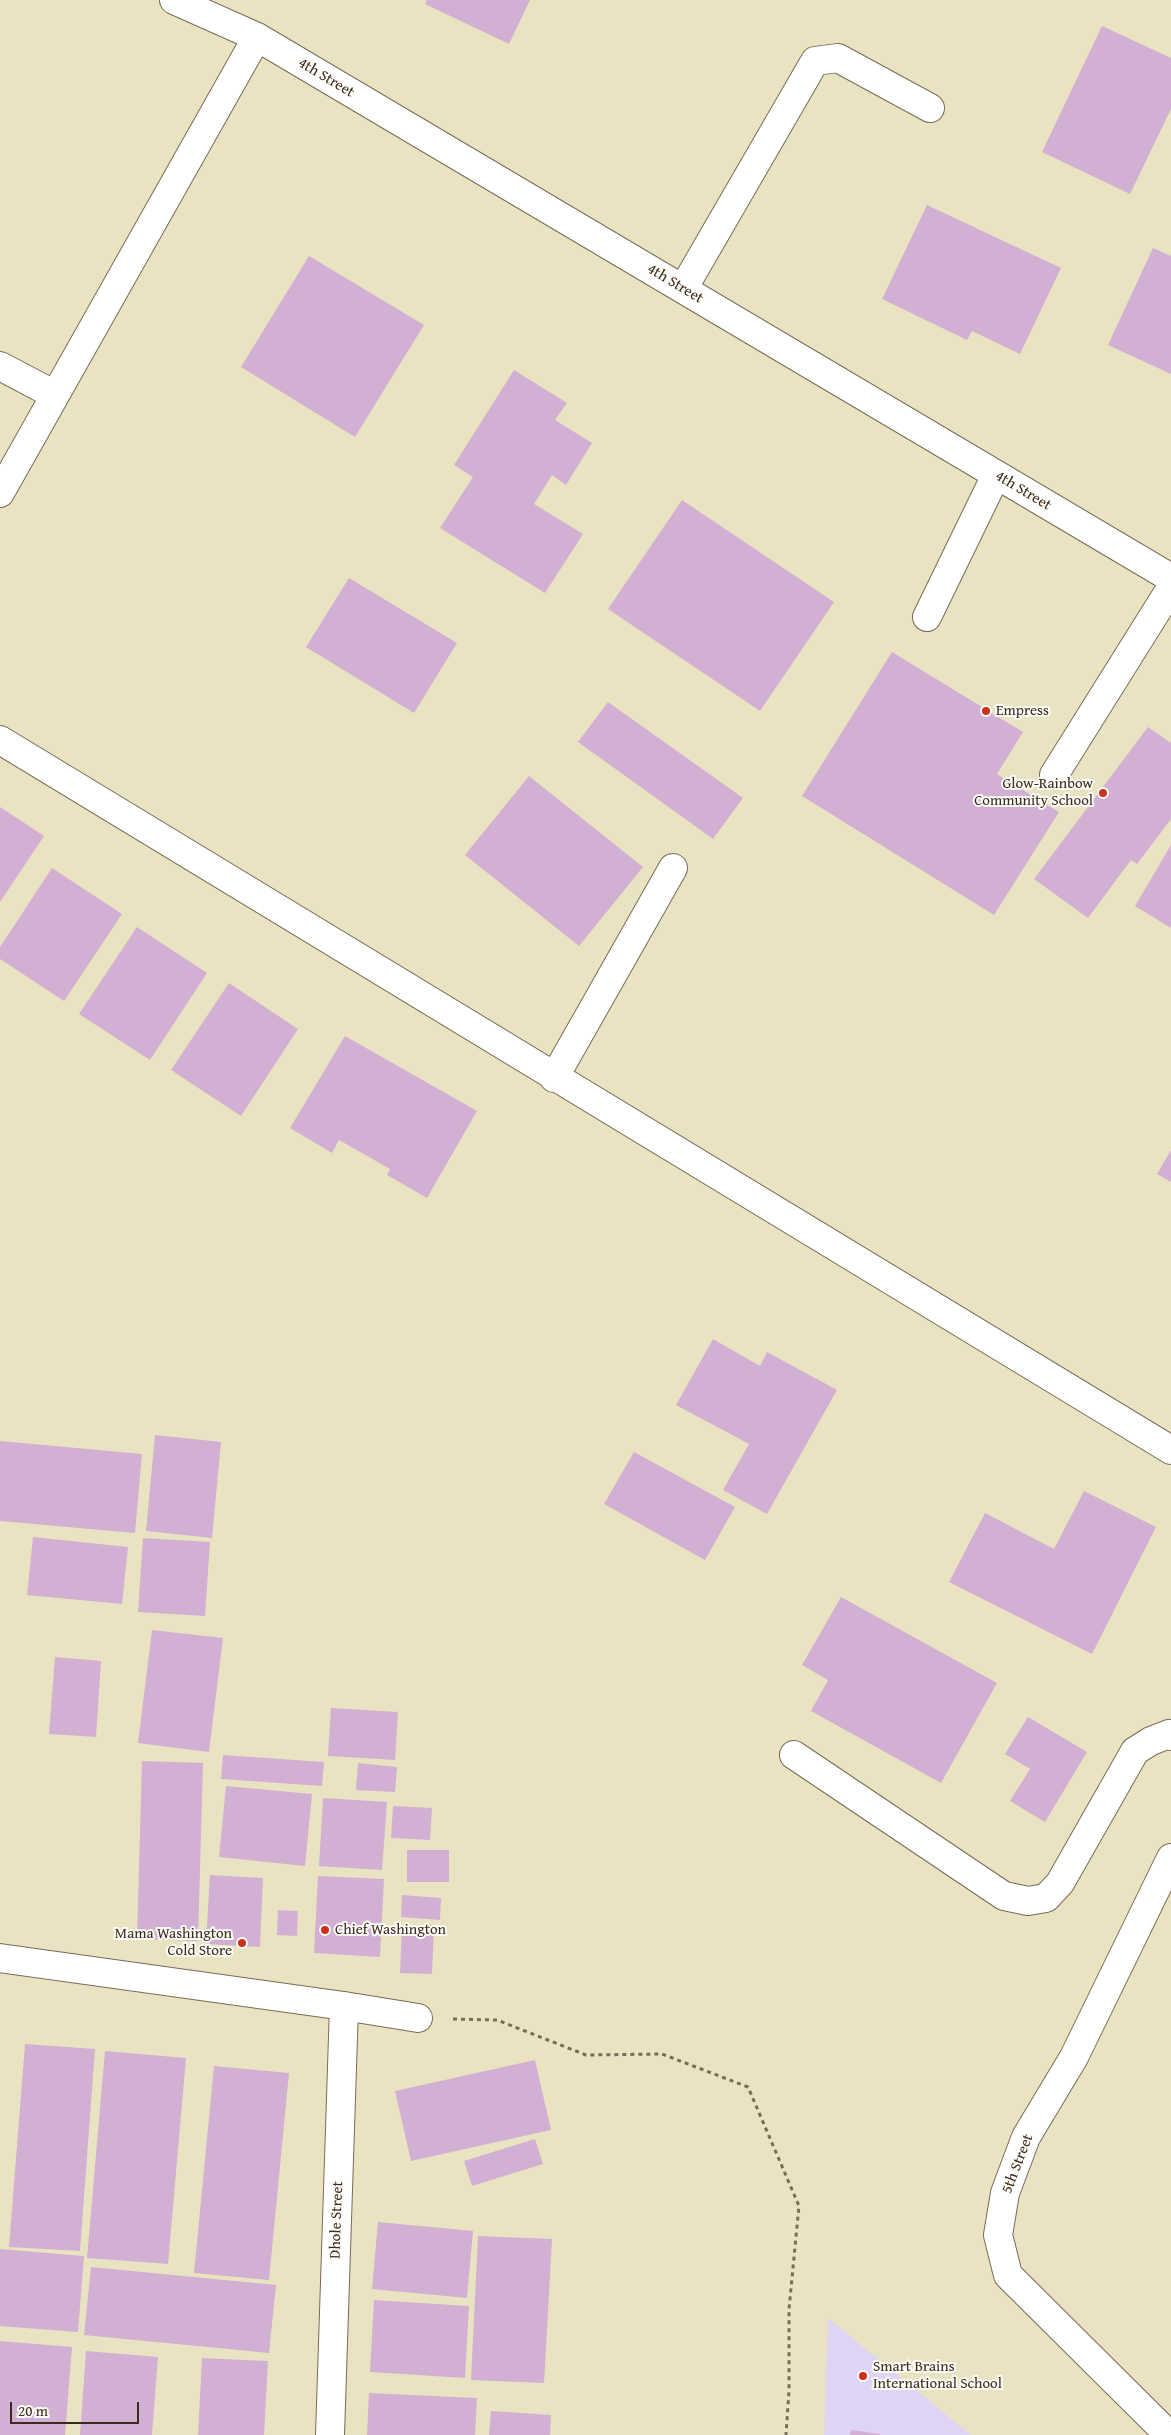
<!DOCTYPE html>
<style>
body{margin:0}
#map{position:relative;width:1171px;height:2435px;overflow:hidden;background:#eae3c1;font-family:"Gentium Book Plus",serif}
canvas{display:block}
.scale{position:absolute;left:10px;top:2402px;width:129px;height:22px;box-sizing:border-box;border:2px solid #3b2a1e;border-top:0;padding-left:6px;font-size:15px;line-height:18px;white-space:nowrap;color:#3b2a1e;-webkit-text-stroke:4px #fdfcf7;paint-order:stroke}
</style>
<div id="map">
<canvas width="1171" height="2435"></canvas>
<div class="scale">20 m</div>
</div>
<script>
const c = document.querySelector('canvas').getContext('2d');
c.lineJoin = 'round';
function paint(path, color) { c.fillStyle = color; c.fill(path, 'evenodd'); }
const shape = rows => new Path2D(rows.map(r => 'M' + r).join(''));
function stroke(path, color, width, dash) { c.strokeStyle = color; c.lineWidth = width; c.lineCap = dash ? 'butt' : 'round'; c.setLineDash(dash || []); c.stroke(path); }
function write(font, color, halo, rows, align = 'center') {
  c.font = font + ' "Gentium Book Plus",serif'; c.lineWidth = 4; c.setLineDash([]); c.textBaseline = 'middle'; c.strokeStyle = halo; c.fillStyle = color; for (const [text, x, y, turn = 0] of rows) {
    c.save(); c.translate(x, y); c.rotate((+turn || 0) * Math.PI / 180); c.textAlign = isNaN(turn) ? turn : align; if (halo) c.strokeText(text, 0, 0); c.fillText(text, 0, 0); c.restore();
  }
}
paint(shape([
 [828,2318,971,2435,824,2435]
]), '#e0d4f4');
paint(shape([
 [427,0,530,0,509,44,425,4],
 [1102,26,1171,58,1171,109,1130,194,1042,152],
 [927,205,1061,268,1020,354,972,331,967,340,882,299],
 [1153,248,1171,256,1171,374,1108,345],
 [309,256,424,325,355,437,241,367],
 [514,370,567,403,555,420,592,443,566,485,552,475,534,504,583,534,545,593,440,528,473,477,454,465],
 [682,500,834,602,760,711,608,609],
 [349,578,457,643,414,713,306,647],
 [892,652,1023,732,997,774,1059,812,994,915,802,796],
 [608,702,743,798,713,839,578,742],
 [1148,727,1171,743,1171,819,1137,864,1131,860,1088,918,1034,879],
 [529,776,643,867,579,946,465,855],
 [0,807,44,836,0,902],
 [1171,845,1171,928,1135,906],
 [52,868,122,914,64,1001,0,959,0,947],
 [137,927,207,973,150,1060,79,1014],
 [229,983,298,1029,241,1116,171,1070],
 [345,1036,477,1111,427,1198,387,1175,390,1169,339,1140,332,1153,290,1128],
 [1171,1150,1171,1182,1157,1174],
 [713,1339,760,1366,767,1352,837,1390,767,1514,723,1490,749,1444,676,1405],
 [155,1435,221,1442,212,1538,146,1531],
 [0,1441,142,1454,135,1533,0,1521],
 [634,1452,735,1507,705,1560,604,1504],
 [1084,1491,1156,1527,1092,1654,949,1582,985,1513,1054,1549],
 [33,1537,128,1547,122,1604,27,1595],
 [143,1538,210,1542,205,1616,138,1612],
 [841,1597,997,1683,941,1783,811,1711,828,1680,802,1665],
 [152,1630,223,1638,209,1752,138,1743],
 [55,1657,101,1661,96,1737,49,1734],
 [331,1708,398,1712,395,1760,328,1756],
 [1028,1717,1087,1752,1045,1822,1010,1801,1030,1769,1005,1754],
 [223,1755,324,1762,322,1786,221,1779],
 [142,1761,203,1763,198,1941,137,1939],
 [358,1763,397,1767,395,1792,356,1790],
 [226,1786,312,1794,305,1866,219,1857],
 [323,1798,387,1802,382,1870,319,1866],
 [393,1806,432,1808,430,1840,391,1838],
 [407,1850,449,1850,449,1882,407,1882],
 [210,1875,263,1878,260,1947,206,1944],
 [318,1876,384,1879,380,1957,314,1953],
 [402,1895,441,1898,440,1920,401,1917],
 [278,1910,298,1911,297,1936,277,1935],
 [402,1926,434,1927,432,1974,400,1973],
 [25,2044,95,2049,80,2251,9,2247],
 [105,2051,186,2058,168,2264,87,2258],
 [535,2060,551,2130,411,2161,395,2091],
 [214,2066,289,2073,269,2280,194,2273],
 [535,2139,543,2164,472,2186,464,2161],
 [378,2222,473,2231,467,2298,372,2289],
 [478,2236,552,2239,544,2383,471,2380],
 [0,2249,84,2256,78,2332,0,2326],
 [91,2267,276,2285,269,2353,84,2335],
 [374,2300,469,2306,465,2378,370,2372],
 [0,2341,72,2347,65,2435,0,2435],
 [86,2351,158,2357,152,2435,80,2435],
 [202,2358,268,2361,264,2435,198,2435],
 [369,2393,477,2398,475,2435,367,2435],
 [491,2411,551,2415,550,2435,489,2435],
 [851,2430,880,2434,880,2435,850,2435]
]), '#d1b0d4');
const minor = shape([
 [174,0,257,37,1171,578],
 [683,289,815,61,838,58,930,108],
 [0,366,55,395],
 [0,493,257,37],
 [927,617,996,475],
 [0,740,1171,1450],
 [1054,775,1171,588],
 [554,1078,673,868],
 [794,1755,1004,1896,1028,1901,1046,1898,1060,1883,1135,1751,1151,1741,1169,1734,1171,1736],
 [0,1958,344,2006,418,2018],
 [330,2435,344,2006],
 [1169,2435,1008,2275,998,2235,1005,2193,1026,2137,1074,2057,1171,1858]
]);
stroke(minor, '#786b57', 30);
stroke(shape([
 [453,2019,497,2020,586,2055,662,2054,748,2087,799,2206,789,2309,789,2391,786,2435]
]), '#786b57', 3, [4, 4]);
stroke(minor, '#fff', 28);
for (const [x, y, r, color] of [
 [986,711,5,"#c8321e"],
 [1103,793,5,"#c8321e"],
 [325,1930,5,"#c8321e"],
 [242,1943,5,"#c8321e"],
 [863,2376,5,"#c8321e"]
]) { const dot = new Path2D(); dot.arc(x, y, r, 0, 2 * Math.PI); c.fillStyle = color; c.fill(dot); stroke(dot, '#fdfcf7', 2); }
write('15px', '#3b2a1e', '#fdfcf7', [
 ["4th Street",326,78,31],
 ["4th Street",675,284,31],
 ["4th Street",1023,491,31],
 ["5th Street",1018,2164,-69],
 ["Dhole Street",337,2220,-88]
]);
write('15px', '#3b2a1e', '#fdfcf7', [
 ["Empress",996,711],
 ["Glow-Rainbow",1093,784,"right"],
 ["Community School",1093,801,"right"],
 ["Chief Washington",335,1930],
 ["Mama Washington",232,1934,"right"],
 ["Cold Store",232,1951,"right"],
 ["Smart Brains",873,2367],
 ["International School",873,2384]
], 'left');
</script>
